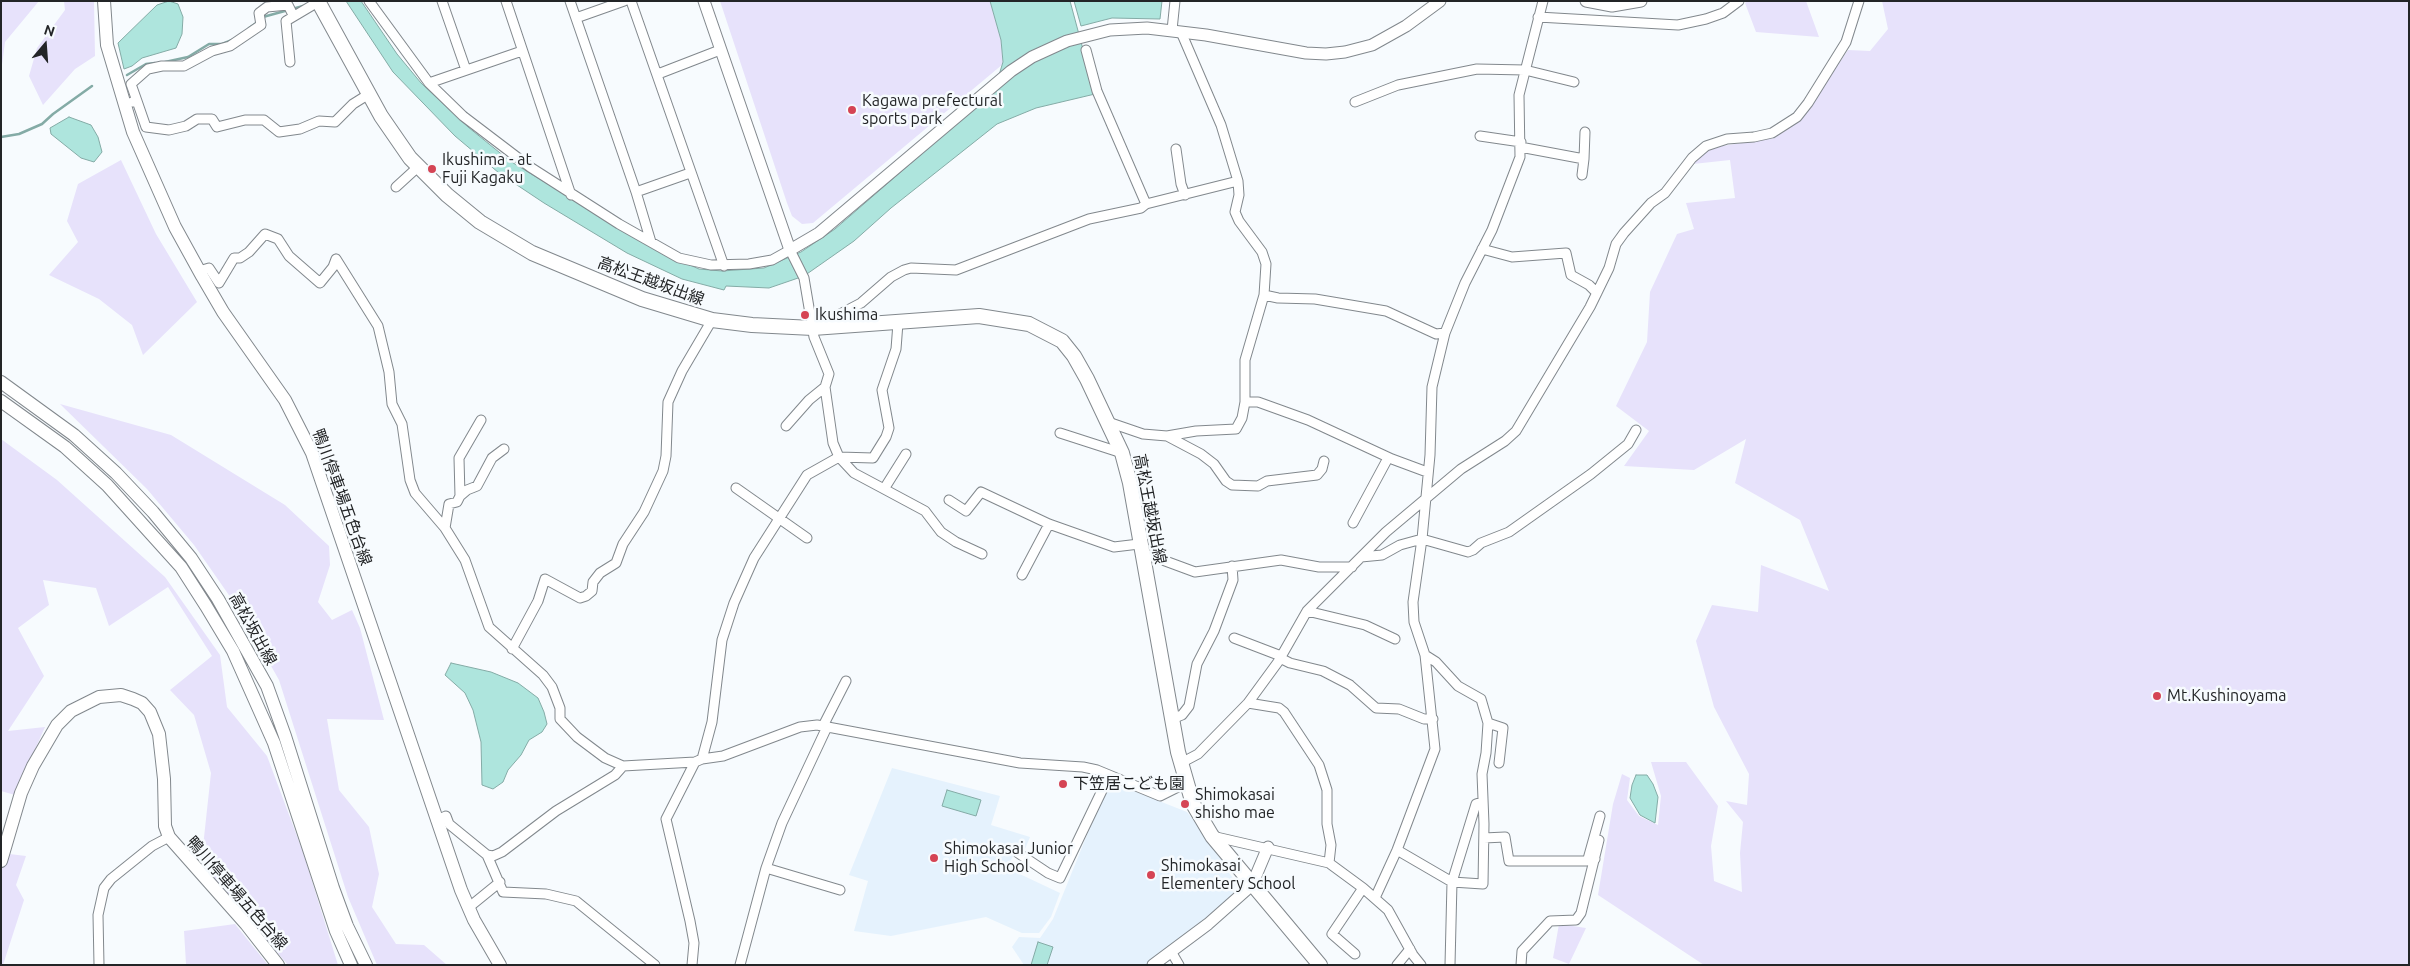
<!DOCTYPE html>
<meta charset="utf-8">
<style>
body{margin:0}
#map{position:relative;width:2410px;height:966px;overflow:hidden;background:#f7fbfe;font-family:Ubuntu,sans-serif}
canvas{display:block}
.frame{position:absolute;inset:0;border:2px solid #232527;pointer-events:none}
.north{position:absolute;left:20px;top:20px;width:50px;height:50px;-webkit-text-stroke:4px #f7fbfe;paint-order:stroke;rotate:18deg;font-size:14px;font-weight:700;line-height:20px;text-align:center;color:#232527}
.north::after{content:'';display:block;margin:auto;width:18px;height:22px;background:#232527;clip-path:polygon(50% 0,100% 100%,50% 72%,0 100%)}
</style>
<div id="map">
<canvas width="2410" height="966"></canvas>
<div class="frame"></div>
<div class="north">N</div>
</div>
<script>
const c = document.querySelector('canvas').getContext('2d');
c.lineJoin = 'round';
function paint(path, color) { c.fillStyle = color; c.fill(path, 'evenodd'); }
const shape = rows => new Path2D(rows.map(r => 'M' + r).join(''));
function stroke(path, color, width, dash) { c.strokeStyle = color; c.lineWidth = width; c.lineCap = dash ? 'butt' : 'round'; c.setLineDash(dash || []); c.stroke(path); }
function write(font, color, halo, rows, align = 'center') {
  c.font = font + ' Ubuntu,"Noto Sans JP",sans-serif'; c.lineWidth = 5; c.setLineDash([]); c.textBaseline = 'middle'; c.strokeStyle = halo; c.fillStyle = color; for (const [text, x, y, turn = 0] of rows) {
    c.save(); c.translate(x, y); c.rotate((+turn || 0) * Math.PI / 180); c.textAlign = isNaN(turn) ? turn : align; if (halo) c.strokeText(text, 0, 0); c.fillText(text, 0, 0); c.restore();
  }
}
paint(shape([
 [892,768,1000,796,991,825,1030,837,1025,849,1018,846,1007,868,1060,893,1051,917,1039,933,1022,933,986,917,891,936,854,931,868,881,849,875],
 [1116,784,1187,812,1229,865,1226,869,1236,882,1231,900,1171,951,1147,965,1024,965,1012,947,1019,937,1040,938,1053,919,1106,788]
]), '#e5f2fd');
paint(shape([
 [1,1,39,1,5,42,1,72],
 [64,1,94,1,95,56,75,69,43,105,29,76,37,48,65,10],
 [720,1,990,1,1001,40,1003,64,813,223,802,224,792,216,787,203],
 [1747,1,1806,1,1819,37,1756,32,1745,3],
 [1882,1,2409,1,2409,965,1704,965,1598,895,1613,804,1622,774,1630,778,1627,800,1639,816,1658,825,1661,796,1651,762,1686,762,1718,806,1711,846,1714,881,1742,892,1740,853,1743,822,1726,801,1747,805,1749,774,1714,707,1696,641,1712,605,1758,612,1761,565,1829,591,1800,520,1735,483,1746,439,1694,470,1624,466,1649,431,1616,406,1647,342,1650,292,1677,234,1694,229,1686,203,1735,198,1730,160,1693,164,1709,148,1774,138,1801,120,1848,50,1870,51,1888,29],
 [121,160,156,234,197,302,143,355,132,325,99,299,49,275,78,242,67,221,78,184],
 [60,404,171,435,285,505,329,546,330,565,318,602,332,620,352,610,360,628,384,720,327,719,339,790,369,827,379,874,372,907,396,944,424,945,447,965,377,965,348,897,279,680,240,611,194,545,147,489],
 [1,439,57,480,165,577,220,655,227,707,267,756,303,852,338,965,288,965,201,865,211,773,194,715,170,690,212,656,168,587,109,626,96,588,43,580,49,605,18,628,44,676,8,731,45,727,15,795,1,791],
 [1,853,26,856,16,885,24,900,3,965,1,965],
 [235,924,268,965,186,964,184,931],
 [1559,924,1586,928,1569,964,1553,958]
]), '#e7e2fb');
const water = shape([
 [169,1,178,4,183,17,182,34,176,48,142,58,132,66,124,69,118,43,157,5,169,1],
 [346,1,361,1,397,54,421,83,468,127,510,161,658,251,699,269,722,271,764,268,801,252,835,229,986,98,999,75,1003,62,1001,40,990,1,1070,1,1095,94,1036,108,997,124,891,208,854,241,804,276,769,288,726,286,724,290,682,279,627,253,544,203,499,173,455,136,393,72,346,1],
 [1074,1,1162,1,1160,19,1112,18,1081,26,1074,1],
 [69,117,91,125,98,137,102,152,94,162,81,158,51,134,50,128,69,117],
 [451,663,491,672,518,683,538,698,544,712,547,724,542,732,529,740,521,755,508,770,503,782,493,789,482,785,481,742,473,710,465,693,445,675,451,663],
 [1636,775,1647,775,1653,784,1658,797,1655,823,1640,815,1630,798,1632,785,1636,775],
 [947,790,981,800,976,816,942,806,947,790],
 [1038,942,1053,947,1047,965,1031,965,1038,942]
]);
paint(water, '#aee5dd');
stroke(water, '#84aba6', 1);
stroke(shape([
 [263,17,303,6],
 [249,28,259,21],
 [165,62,188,57,209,44,222,44,232,40],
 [127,75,146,64,155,63],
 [1,137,19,134,42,124,53,114,92,86]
]), '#84aba6', 2.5);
const minor = shape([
 [369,1,429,83,463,116,530,167,619,224,679,258,711,265,749,264,772,260,790,250,804,278,814,337,829,374,825,387,809,400,786,426],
 [442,1,466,70],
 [506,1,571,195],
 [570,1,636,192,651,242],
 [631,1,724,266],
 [1538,17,1678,25,1706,19,1723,13,1739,1],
 [576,18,624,1],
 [1172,30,1175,1],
 [1181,32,1221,125,1238,181,1239,195,1235,212,1239,221,1262,252,1266,264,1264,295,1245,360,1245,402,1258,402,1308,420,1392,459,1427,472],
 [1086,50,1097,91,1146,204],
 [290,62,286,21,318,2],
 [658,74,720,50],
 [429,83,522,51],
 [137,101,146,127,169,130,186,126,197,119,212,119,217,127,245,120,264,120,279,132,300,129,319,121,335,122,353,104,369,94],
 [132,102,137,101,131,84,148,69,162,66,184,66,212,51,230,46,261,25,259,13,267,7,288,5,293,15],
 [1355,102,1398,85,1477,69,1525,70,1574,82],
 [1480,136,1521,142],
 [1520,147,1584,159,1582,175],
 [1176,149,1181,184,1185,195],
 [1584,159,1585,132],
 [396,187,419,166],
 [636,192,690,173],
 [1482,249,1512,257,1566,253,1571,275,1589,285,1597,293],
 [336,259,378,326,389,372,392,404,402,424,410,480,415,493,445,528,465,560,489,627,543,675,552,687,560,708,560,719,577,737,605,758,623,766,615,775,556,811,502,852,493,856,487,855,449,824,446,816,436,820],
 [199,271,209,268,219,283,234,258,240,258,249,252,265,234,278,239,289,256,320,283,333,267,336,259],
 [1264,295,1278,298,1315,299,1386,311,1436,334,1445,333,1465,283,1492,230,1520,157,1519,95,1543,1],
 [817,326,861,303,891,277,904,270,911,268,956,270,1089,219,1141,208,1146,204,1238,181],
 [825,387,833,443,839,457,854,473,884,489,906,454],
 [1108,422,1143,434,1167,436,1196,431,1236,429,1242,418,1245,402],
 [1060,433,1122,453],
 [1167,436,1201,454,1214,464,1226,481,1232,485,1258,486,1267,481,1317,475,1322,469,1324,461],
 [736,488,807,538],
 [884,489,925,511,941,532,956,542,982,554],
 [460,496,459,458,481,420],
 [949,500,966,511,981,492,1049,524,1114,547,1139,544],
 [1353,523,1388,458],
 [445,528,449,504,457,502,460,496,467,490,477,486,492,458,504,449],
 [1141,552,1195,572,1281,560,1319,567,1352,567],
 [1361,557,1382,555,1400,545,1422,539,1468,552,1473,550,1481,543,1509,532,1591,474,1628,444,1636,430],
 [1022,575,1049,524],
 [1307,611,1365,625,1395,639],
 [1234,638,1281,656],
 [512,649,538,601,545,579,580,598,586,596,592,591,593,582,600,573,616,563,623,544,644,512,663,471,666,456,668,402,682,371,712,320],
 [1425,655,1436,662,1458,686,1481,699,1488,723,1503,728,1499,763],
 [1280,658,1290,663,1323,671,1350,685,1376,708,1399,709,1424,719,1433,719],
 [1248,703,1279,708,1284,712,1319,765,1327,790,1327,824,1331,845,1329,863],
 [1172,719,1182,715,1189,706,1197,664,1214,631,1233,580,1232,566],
 [823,726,846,681],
 [702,759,723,756,800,727,817,725,1020,763,1083,767,1097,770,1160,796,1186,783],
 [1181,763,1198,754,1248,703,1278,662,1307,611,1386,532,1461,469,1505,441,1516,431,1590,307,1609,268,1616,244,1624,233,1651,203,1665,193,1692,158,1706,146,1727,139,1754,137,1772,133,1797,117,1808,103,1846,42,1859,1],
 [623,766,695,762,702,759,712,722,722,640,734,603,754,558,807,475,839,457,873,458,886,437,889,428,882,390,896,349,898,323],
 [1212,836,1329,863,1363,888,1388,910,1413,955,1421,965],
 [1484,838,1505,837,1509,861,1586,861,1595,859],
 [1397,850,1452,882,1483,884,1484,824,1482,774,1486,753,1488,723],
 [1018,853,1048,873,1060,878,1109,776],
 [487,855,503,892,546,894,576,901,655,965],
 [1588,859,1600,816],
 [766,868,840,890],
 [1375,898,1397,850,1435,749,1425,655,1414,622,1413,602,1422,539,1430,455,1432,387,1445,333],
 [468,908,500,882],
 [1172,953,1179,965],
 [1355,954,1332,934,1363,888],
 [99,965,98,915,104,888,111,879,152,846,169,837],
 [692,965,694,943,690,921,666,819,695,762],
 [740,965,766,868,782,823,827,727],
 [1397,965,1410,949],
 [1450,965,1452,882,1476,804,1482,802],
 [1521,965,1522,951,1550,921,1576,920,1581,913,1599,840]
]);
const tertiary = shape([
 [704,1,790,250,819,233,1011,71,1032,57,1067,41,1110,30,1147,28,1206,35,1306,53,1326,54,1345,52,1372,45,1406,26,1440,1],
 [1586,1,1612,6,1641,1],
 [1153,965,1208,924,1252,885,1268,847]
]);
const secondary = shape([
 [104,1,107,45,133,132,175,227,202,276,223,312,285,400,312,453,461,890,474,920,500,965],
 [1,382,74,435,116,473,153,512,191,558,218,599,267,686,285,736,333,888,347,926,366,965],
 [1,401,65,447,107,485,181,567,206,606,233,651,274,743,336,931,351,965],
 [1,861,21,793,33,766,57,725,71,711,99,697,121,695,133,699,142,703,150,712,159,734,164,779,165,826,169,837,246,924,278,965]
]);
const primary = shape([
 [318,1,381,116,410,158,447,195,480,222,532,253,642,299,712,320,752,325,813,328,979,316,1029,324,1062,341,1074,356,1087,379,1122,453,1130,483,1178,752,1193,804,1212,836,1320,965]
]);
stroke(minor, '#82888d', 11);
stroke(tertiary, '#82888d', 13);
stroke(secondary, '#82888d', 14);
stroke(primary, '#82888d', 16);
stroke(minor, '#fff', 9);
stroke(tertiary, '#fff', 11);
stroke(secondary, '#fff', 12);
stroke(primary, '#fff', 14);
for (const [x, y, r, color] of [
 [852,110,5,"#d54454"],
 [432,169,5,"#d54454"],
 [805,315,5,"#d54454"],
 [2157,696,5,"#d54454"],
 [1063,784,5,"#d54454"],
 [1185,804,5,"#d54454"],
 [934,858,5,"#d54454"],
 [1151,875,5,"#d54454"]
]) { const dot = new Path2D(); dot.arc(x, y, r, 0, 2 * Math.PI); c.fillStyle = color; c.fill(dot); stroke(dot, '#f7fbfe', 2); }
write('16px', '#232527', '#f7fbfe', [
 ["Kagawa prefectural",862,101],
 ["sports park",862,119],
 ["Ikushima - at",442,160],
 ["Fuji Kagaku",442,178],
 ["Ikushima",815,315],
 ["Mt.Kushinoyama",2167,696],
 ["下笠居こども園",1073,784],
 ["Shimokasai",1195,795],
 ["shisho mae",1195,813],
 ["Shimokasai Junior",944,849],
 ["High School",944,867],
 ["Shimokasai",1161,866],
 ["Elementery School",1161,884]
], 'left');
write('16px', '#232527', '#f7fbfe', [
 ["高松王越坂出線",651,281,20],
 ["鴨川停車場五色台線",342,497,70],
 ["高松王越坂出線",1150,509,79],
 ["高松坂出線",253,629,61],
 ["鴨川停車場五色台線",237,893,49]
]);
</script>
